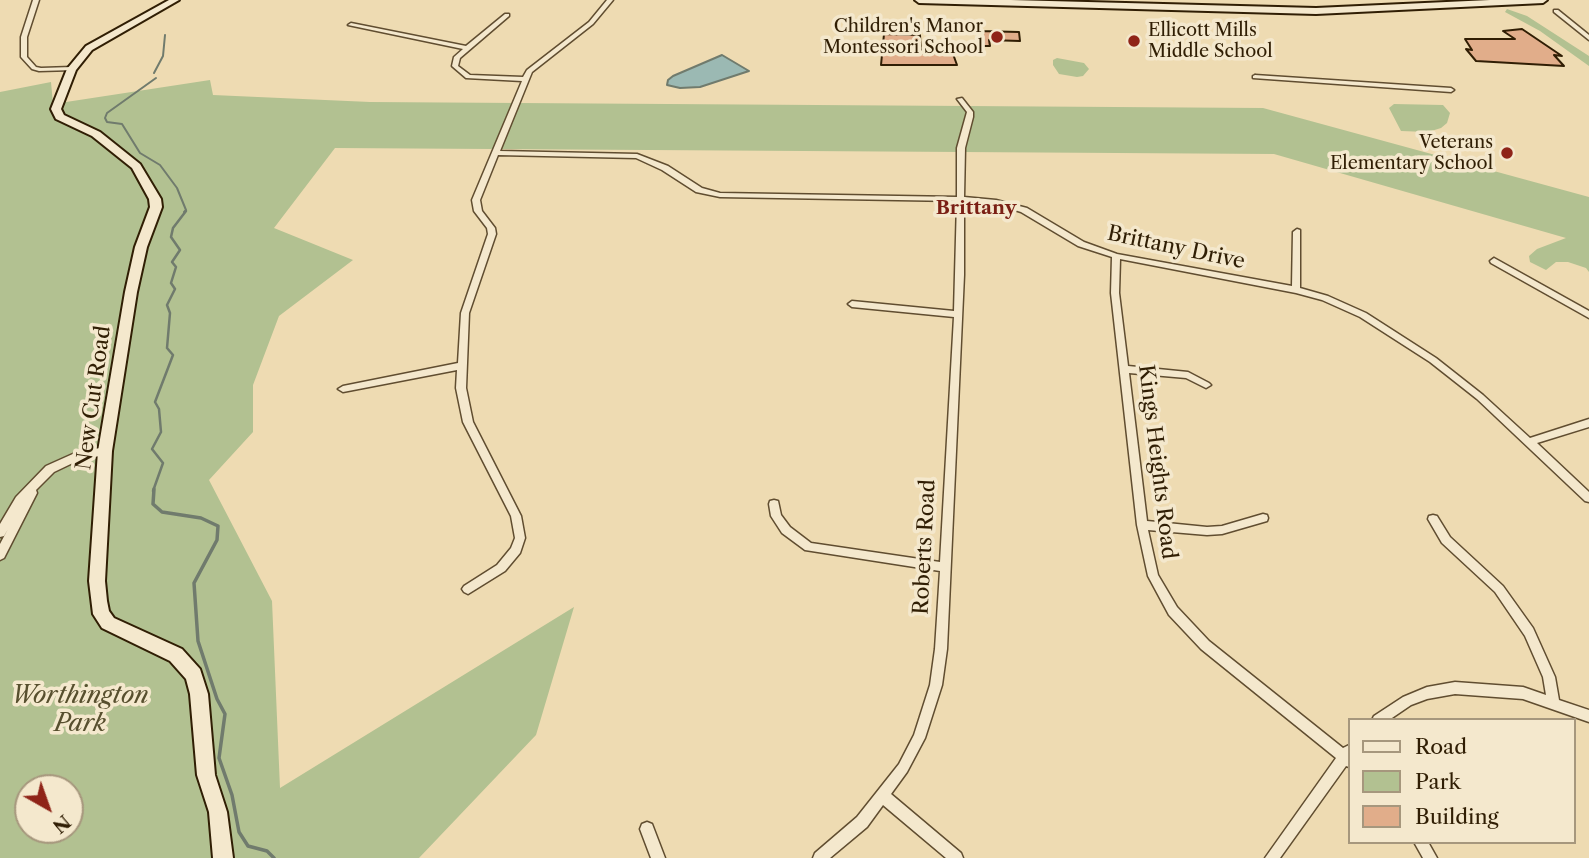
<!DOCTYPE html>
<style>
body{margin:0}
#map{position:relative;width:1589px;height:858px;overflow:hidden;background:#eedbb2;font-family:"Libre Caslon Text",serif}
canvas{display:block}
.legend{position:absolute;left:1348px;top:718px;width:228px;height:126px;box-sizing:border-box;background:#f4e8cd;border:2px solid #a6977d;margin:0;padding:9px 12px;list-style:none;font-size:21px;color:#301e04}
.legend li{display:flex;align-items:center;gap:14px;height:35px}
.legend b{width:35px;border:2px solid #a6977d}
.north{position:absolute;left:14px;top:774px;width:70px;height:70px;box-sizing:border-box;background:#f4e8cd;border:2px solid #a6977d;border-radius:50%;rotate:140deg;font-size:19px;font-weight:700;line-height:28px;text-align:center;color:#301e04}
.north::after{content:'';display:block;margin:auto;width:24px;height:32px;background:#8f2418;clip-path:polygon(50% 0,100% 100%,50% 72%,0 100%)}
</style>
<div id="map">
<canvas width="1589" height="858"></canvas>
<ul class="legend">
<li><b style="height:9px;background:#f4e8cd"></b>Road</li>
<li><b style="height:19px;background:#b2c191"></b>Park</li>
<li><b style="height:19px;background:#e1ad8a"></b>Building</li>
</ul>
<div class="north">N</div>
</div>
<script>
const c = document.querySelector('canvas').getContext('2d');
c.lineJoin = 'round';
function paint(path, color) { c.fillStyle = color; c.fill(path, 'evenodd'); }
const shape = rows => new Path2D(rows.map(r => 'M' + r).join(''));
function stroke(path, color, width, dash) { c.strokeStyle = color; c.lineWidth = width; c.lineCap = dash ? 'butt' : 'round'; c.setLineDash(dash || []); c.stroke(path); }
function write(font, color, halo, rows, align = 'center') {
  c.font = font + ' "Libre Caslon Text",serif'; c.lineWidth = 7; c.setLineDash([]); c.textBaseline = 'middle'; c.strokeStyle = halo; c.fillStyle = color; for (const [text, x, y, turn = 0] of rows) {
    c.save(); c.translate(x, y); c.rotate((+turn || 0) * Math.PI / 180); c.textAlign = isNaN(turn) ? turn : align; if (halo) c.strokeText(text, 0, 0); c.fillText(text, 0, 0); c.restore();
  }
}
paint(shape([
 [1507,9,1527,16,1589,56,1589,66,1540,31,1505,12],
 [1057,58,1084,63,1089,69,1083,76,1077,77,1059,74,1053,65,1053,60],
 [210,80,213,95,370,102,1263,108,1589,197,1589,272,1586,268,1568,262,1556,262,1546,270,1530,262,1529,256,1537,249,1566,238,1274,154,335,148,274,228,353,260,279,316,253,385,253,432,209,480,272,601,280,788,574,607,536,735,419,858,0,858,0,92,51,82,53,104],
 [28,788,70,788,70,830,28,830],
 [1394,104,1443,105,1450,113,1447,123,1441,128,1428,132,1401,131,1389,108]
]), '#b2c191');
const water = shape([
 [722,55,749,71,700,87,680,88,667,85,668,80,673,76,722,55]
]);
paint(water, '#9bb9b3');
stroke(water, '#707b6d', 2);
stroke(shape([
 [154,73,163,56,165,35],
 [156,78,107,113,105,118,107,122,122,124,140,153,160,165,177,188,186,210,184,212]
]), '#707b6d', 2);
stroke(shape([
 [153,491,163,463,152,449,161,432,159,409,155,402,173,355,167,348,170,313,167,305,175,289,171,283,176,267,172,262,180,250,171,237,173,228,186,211]
]), '#707b6d', 2.5);
stroke(shape([
 [154,489,153,504,162,512,201,518,218,526,217,540,194,583,198,641,217,699,225,714,219,758,232,795,239,832,248,846,267,851,274,858]
]), '#707b6d', 3.5);
const building = shape([
 [1522,29,1562,56,1554,55,1564,66,1476,61,1466,49,1472,50,1465,39,1515,39,1503,31,1522,29],
 [979,31,1019,32,1020,41,989,40,990,46,981,46,979,31],
 [884,34,920,35,921,54,953,54,957,65,881,65,884,34]
]);
paint(building, '#e1ad8a');
stroke(building, '#301e04', 2);
const street = shape([
 [33,0,39,0,27,37,27,57,36,67,41,68,72,67,75,69,74,70,39,71,32,69,21,57,21,37,33,0],
 [607,0,613,0,593,24,532,72,500,151,637,154,668,166,702,188,720,193,957,197,957,148,967,112,957,99,962,98,973,112,973,117,965,148,964,197,996,200,1027,208,1084,242,1117,254,1292,286,1293,232,1297,229,1300,230,1300,288,1328,296,1366,313,1436,358,1483,395,1530,438,1589,419,1589,427,1537,443,1589,492,1589,502,1585,501,1477,399,1430,362,1360,317,1322,300,1296,293,1120,259,1119,293,1128,366,1188,372,1209,383,1211,385,1206,388,1186,378,1129,373,1147,521,1207,527,1222,526,1263,514,1267,515,1268,518,1267,521,1222,534,1207,535,1148,530,1158,575,1177,607,1209,641,1343,748,1349,745,1349,767,1346,766,1280,858,1265,858,1336,758,1201,649,1169,615,1148,576,1137,525,1111,293,1112,257,1078,246,1021,212,996,204,964,202,964,275,947,649,942,685,925,738,907,772,891,794,961,853,963,858,946,858,883,805,867,827,830,858,813,858,815,853,857,817,899,764,914,735,930,685,935,649,940,571,805,550,782,533,771,516,769,504,770,501,774,500,778,501,781,515,790,527,811,543,940,562,954,317,852,307,848,304,852,301,954,311,957,201,720,197,696,192,662,170,636,158,498,155,480,200,482,211,495,228,496,234,469,313,466,388,473,422,521,516,525,538,520,553,505,571,468,594,464,592,462,589,464,586,497,565,511,548,515,538,511,516,463,422,456,388,457,370,343,392,338,389,343,386,458,363,461,313,488,234,487,228,474,211,472,200,522,81,466,78,452,66,454,57,463,49,348,25,351,23,466,46,505,14,509,14,509,16,460,58,458,66,470,75,523,77,527,70,589,22,607,0],
 [1554,10,1558,10,1589,35,1589,40,1554,12,1554,10],
 [1255,75,1451,88,1454,90,1451,92,1253,78,1253,76,1255,75],
 [1494,258,1589,311,1589,318,1491,263,1490,261,1494,258],
 [105,447,108,448,110,451,108,454,77,461,54,472,36,490,37,493,4,558,0,560,0,544,8,529,4,536,0,537,0,524,16,497,46,466,75,453,105,447],
 [1433,515,1437,516,1450,537,1503,586,1533,628,1555,677,1559,700,1589,710,1589,722,1523,699,1455,694,1427,699,1411,705,1389,720,1372,720,1374,716,1403,697,1427,687,1455,682,1523,687,1546,695,1543,677,1525,636,1495,592,1442,543,1428,519,1429,516,1433,515],
 [647,822,652,824,665,858,651,858,640,829,642,824,647,822],
 [1414,842,1428,842,1437,858,1423,858,1414,842]
]);
const secondary = shape([
 [169,0,179,0,92,50,76,70,61,109,64,115,100,132,140,164,161,199,162,207,147,247,137,292,112,451,105,581,107,601,109,611,114,618,182,649,200,669,208,694,215,775,227,812,233,858,213,858,209,812,197,775,190,694,186,679,170,661,102,628,93,614,89,581,98,451,125,292,135,247,150,207,149,199,132,168,92,136,56,119,51,109,67,69,86,46,169,0],
 [915,0,1011,0,1316,8,1490,0,1547,0,1543,3,1316,14,919,3,915,0]
]);
stroke(street, '#604d30', 3);
stroke(secondary, '#301e04', 4);
paint(street, '#f4e8cd');
paint(secondary, '#f4e8cd');
for (const [x, y, r, color] of [
 [997,37,7,"#8f2418"],
 [1134,41,7,"#8f2418"],
 [1507,153,7,"#8f2418"]
]) { const dot = new Path2D(); dot.arc(x, y, r, 0, 2 * Math.PI); c.fillStyle = color; c.fill(dot); stroke(dot, '#f4e8cd', 2.5); }
write('18px', '#301e04', '#f4e8cd', [
 ["Children's Manor",983,27],
 ["Montessori School",983,48],
 ["Ellicott Mills",1148,31,"left"],
 ["Middle School",1148,52,"left"],
 ["Veterans",1493,143],
 ["Elementary School",1493,164]
], 'right');
write('bold 19px', '#7a1f14', '#f4e8cd', [
 ["Brittany",976,209]
]);
write('21px', '#301e04', '#f4e8cd', [
 ["Brittany Drive",1176,248,12],
 ["New Cut Road",94,398,-82],
 ["Kings Heights Road",1157,462,83],
 ["Roberts Road",925,547,-87]
]);
write('italic 24px', '#574f2e', '#f4e8cd', [
 ["Worthington",80,696],
 ["Park",80,724]
]);
</script>
